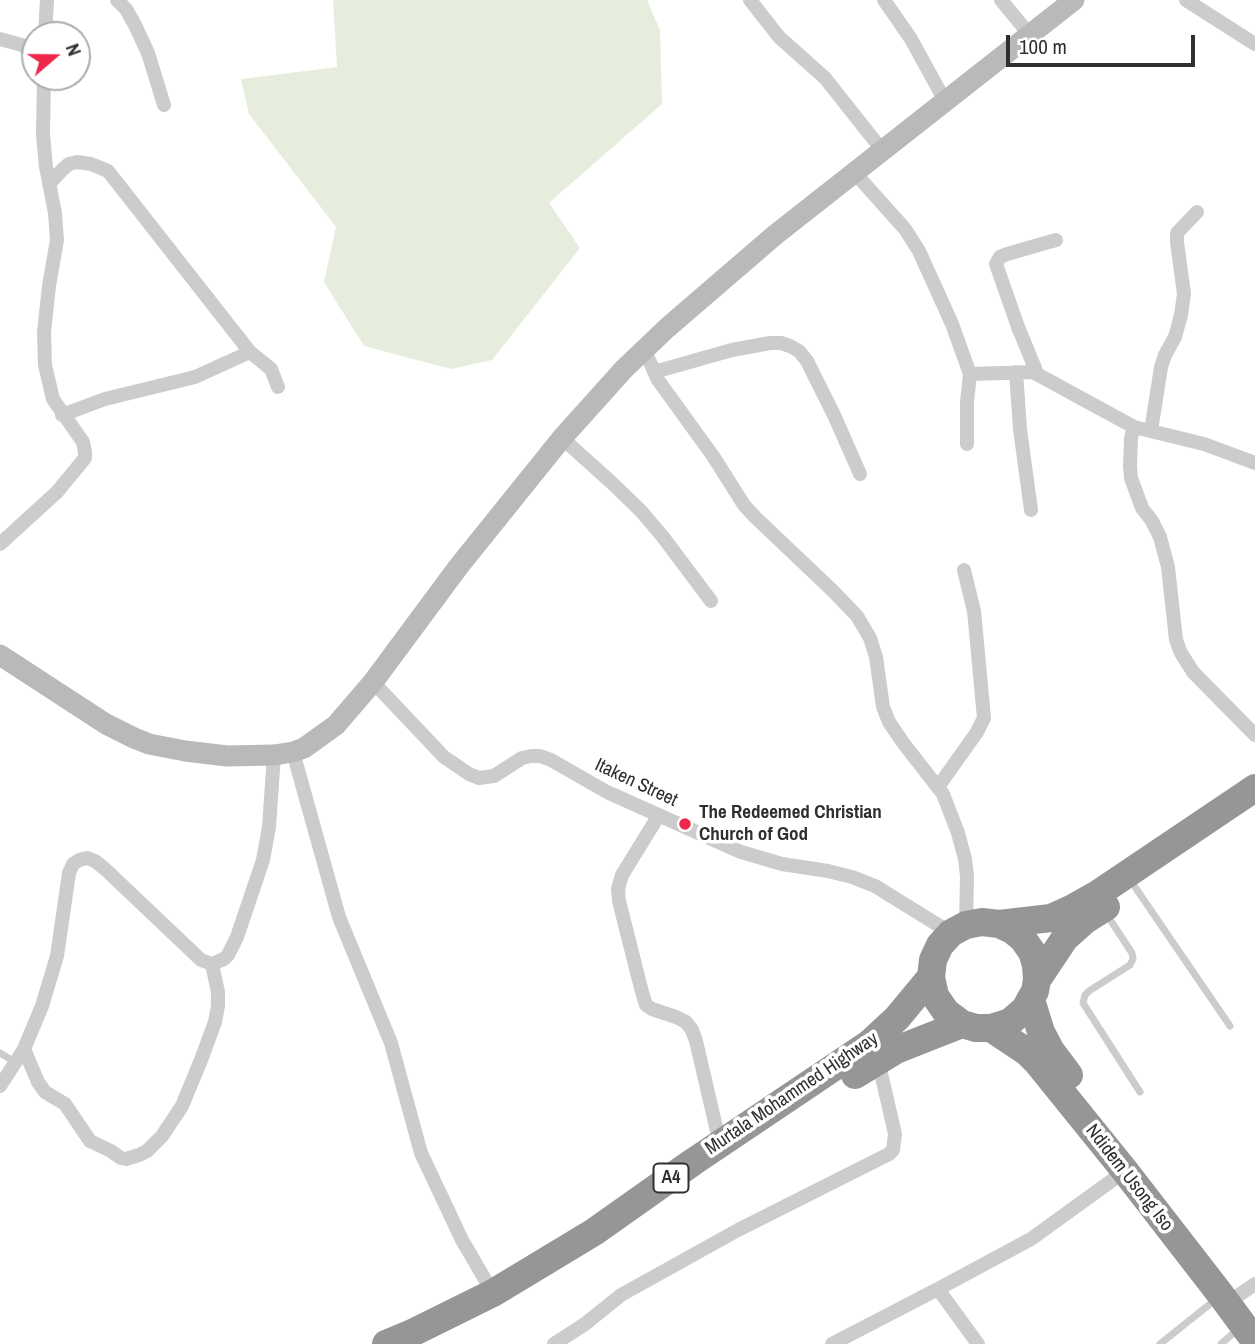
<!DOCTYPE html>
<style>
body{margin:0}
#map{position:relative;width:1255px;height:1344px;overflow:hidden;background:#fff;font-family:"Archivo Narrow",sans-serif}
canvas{display:block}
.north{position:absolute;left:21px;top:21px;width:70px;height:70px;box-sizing:border-box;background:#fff;border:2px solid #acacac;border-radius:50%;rotate:70deg;font-size:19px;font-weight:700;line-height:28px;text-align:center;color:#2f2f2f}
.north::after{content:'';display:block;margin:auto;width:24px;height:32px;background:#ef284b;clip-path:polygon(50% 0,100% 100%,50% 72%,0 100%)}
.scale{position:absolute;left:1006px;top:35px;width:189px;height:32px;box-sizing:border-box;border:4px solid #2f2f2f;border-top:0;padding-left:9px;font-size:21px;line-height:24px;white-space:nowrap;color:#2f2f2f;-webkit-text-stroke:5px #fff;paint-order:stroke}
</style>
<div id="map">
<canvas width="1255" height="1344"></canvas>
<div class="north">N</div>
<div class="scale">100 m</div>
</div>
<script>
const c = document.querySelector('canvas').getContext('2d');
c.lineJoin = 'round';
function paint(path, color) { c.fillStyle = color; c.fill(path, 'evenodd'); }
const shape = rows => new Path2D(rows.map(r => 'M' + r).join(''));
function stroke(path, color, width, dash) { c.strokeStyle = color; c.lineWidth = width; c.lineCap = dash ? 'butt' : 'round'; c.setLineDash(dash || []); c.stroke(path); }
function write(font, color, halo, rows, align = 'center') {
  c.font = font + ' "Archivo Narrow",sans-serif'; c.lineWidth = 7; c.setLineDash([]); c.textBaseline = 'middle'; c.strokeStyle = halo; c.fillStyle = color; for (const [text, x, y, turn = 0] of rows) {
    c.save(); c.translate(x, y); c.rotate((+turn || 0) * Math.PI / 180); c.textAlign = isNaN(turn) ? turn : align; if (halo) c.strokeText(text, 0, 0); c.fillText(text, 0, 0); c.restore();
  }
}
paint(shape([
 [333,0,647,0,660,30,662,104,549,203,580,248,492,360,451,369,364,346,324,282,336,227,249,114,241,79,337,67]
]), '#e7eddc');
stroke(shape([
 [1135,887,1230,1026],
 [1107,915,1132,953,1133,959,1130,965,1089,991,1085,995,1083,1003,1140,1092],
 [0,1053,15,1062],
 [1160,1344,1215,1300],
 [1221,1344,1237,1330]
]), '#ccc', 7);
stroke(shape([
 [117,0,126,9,135,25,148,53,164,105],
 [750,0,779,37,825,78,882,150],
 [884,0,911,39,945,101],
 [1001,0,1029,34],
 [1186,0,1255,44],
 [45,35,47,0],
 [0,39,22,45,35,53],
 [854,172,905,229,919,251,952,324,970,374,967,402,967,444],
 [49,184,63,169,69,164,77,162,91,164,108,171,250,352,271,369,278,387],
 [644,349,658,380,713,456,744,505,755,517,833,591,857,616,870,638,876,657,883,707,889,722,904,744,943,794,958,833,965,859,967,876,966,925],
 [654,372,732,350,770,343,781,343,790,346,799,351,807,361,834,415,860,474],
 [1016,372,1020,429,1031,510],
 [1037,373,1018,327,996,264,1000,257,1007,254,1056,240],
 [970,374,1033,372,1134,427,1204,444,1255,463],
 [62,415,105,399,195,377,250,352],
 [1134,427,1131,438,1130,466,1131,478,1142,508,1152,521,1160,537,1168,567,1176,640,1181,653,1193,672,1255,735],
 [1151,431,1161,367,1165,355,1175,337,1181,315,1184,294,1177,242,1177,233,1197,212],
 [562,438,612,483,641,511,663,537,711,601],
 [0,544,57,492,85,458,85,452,83,442,53,399,45,365,44,332,49,286,57,240,55,213,46,167,43,134,44,77],
 [373,682,444,757,469,774,479,778,494,776,522,758,531,756,540,756,551,760,607,792,741,852,782,864,828,871,852,877,875,886,951,933],
 [293,752,339,917,391,1043,421,1153,462,1240,493,1293],
 [938,787,977,732,984,718,974,611,964,570],
 [659,815,622,875,618,889,619,901,642,992,646,1005,652,1009,676,1017,686,1022,692,1030,696,1041,720,1144],
 [24,1049,38,1082,45,1092,65,1104,90,1141,111,1151,121,1158,126,1159,139,1155,147,1151,162,1136,182,1106,201,1060,215,1022,218,1006,218,992,212,964],
 [0,1086,24,1049,42,1006,57,956,69,873,73,864,79,860,87,858,95,861,105,869,201,960,212,964,224,959,228,955,237,937,263,860,269,827,274,755],
 [938,1289,978,1344],
 [1239,1295,1255,1284],
 [554,1344,585,1324,621,1295,738,1230,889,1154,893,1150,895,1134,878,1060],
 [832,1344,938,1289,1031,1239,1125,1171]
]), '#ccc', 14);
stroke(shape([
 [0,655,106,724,134,738,149,744,185,751,227,756,274,755,293,752,304,748,336,725,373,682,459,566,562,438,624,369,667,328,775,235,1074,0]
]), '#b9b9b9', 21);
stroke(shape([
 [999,924,1012,930,1023,939,1032,952,1036,965,1037,980,1035,991,1025,1009,1010,1022,991,1028,976,1028,962,1024,946,1012,935,996,931,977,933,960,940,945,951,933,966,925,982,922,999,924,1051,918,1073,908,1096,895,1255,788],
 [1037,980,1065,938,1084,921,1106,907],
 [1031,1000,1041,1032,1051,1051,1069,1075],
 [991,1028,1027,1052,1037,1062,1125,1171,1221,1295,1255,1341],
 [855,1075,896,1050,962,1024],
 [386,1344,410,1334,493,1293,594,1232,693,1162,870,1043,897,1018,931,977]
]), '#969696', 28);
for (const [x, y, r, color] of [
 [685,824,7,"#ef284b"]
]) { const dot = new Path2D(); dot.arc(x, y, r, 0, 2 * Math.PI); c.fillStyle = color; c.fill(dot); stroke(dot, '#fff', 2.5); }
for (const [x, y, w] of [
 [671,1178,35]
]) { const box = new Path2D(); box.roundRect(x - w / 2, y - 14.5, w, 29, 5); c.fillStyle = '#fff'; c.fill(box); stroke(box, '#2f2f2f', 2); }
write('bold 18px', '#2f2f2f', null, [
 ["A4",671,1178]
]);
write('19px', '#2f2f2f', '#fff', [
 ["Itaken Street",636,783,25],
 ["Murtala Mohammed Highway",792,1094,-34],
 ["Ndidem Usong Iso",1129,1178,52]
]);
write('bold 19px', '#2f2f2f', '#fff', [
 ["The Redeemed Christian",699,813],
 ["Church of God",699,835]
], 'left');
</script>
